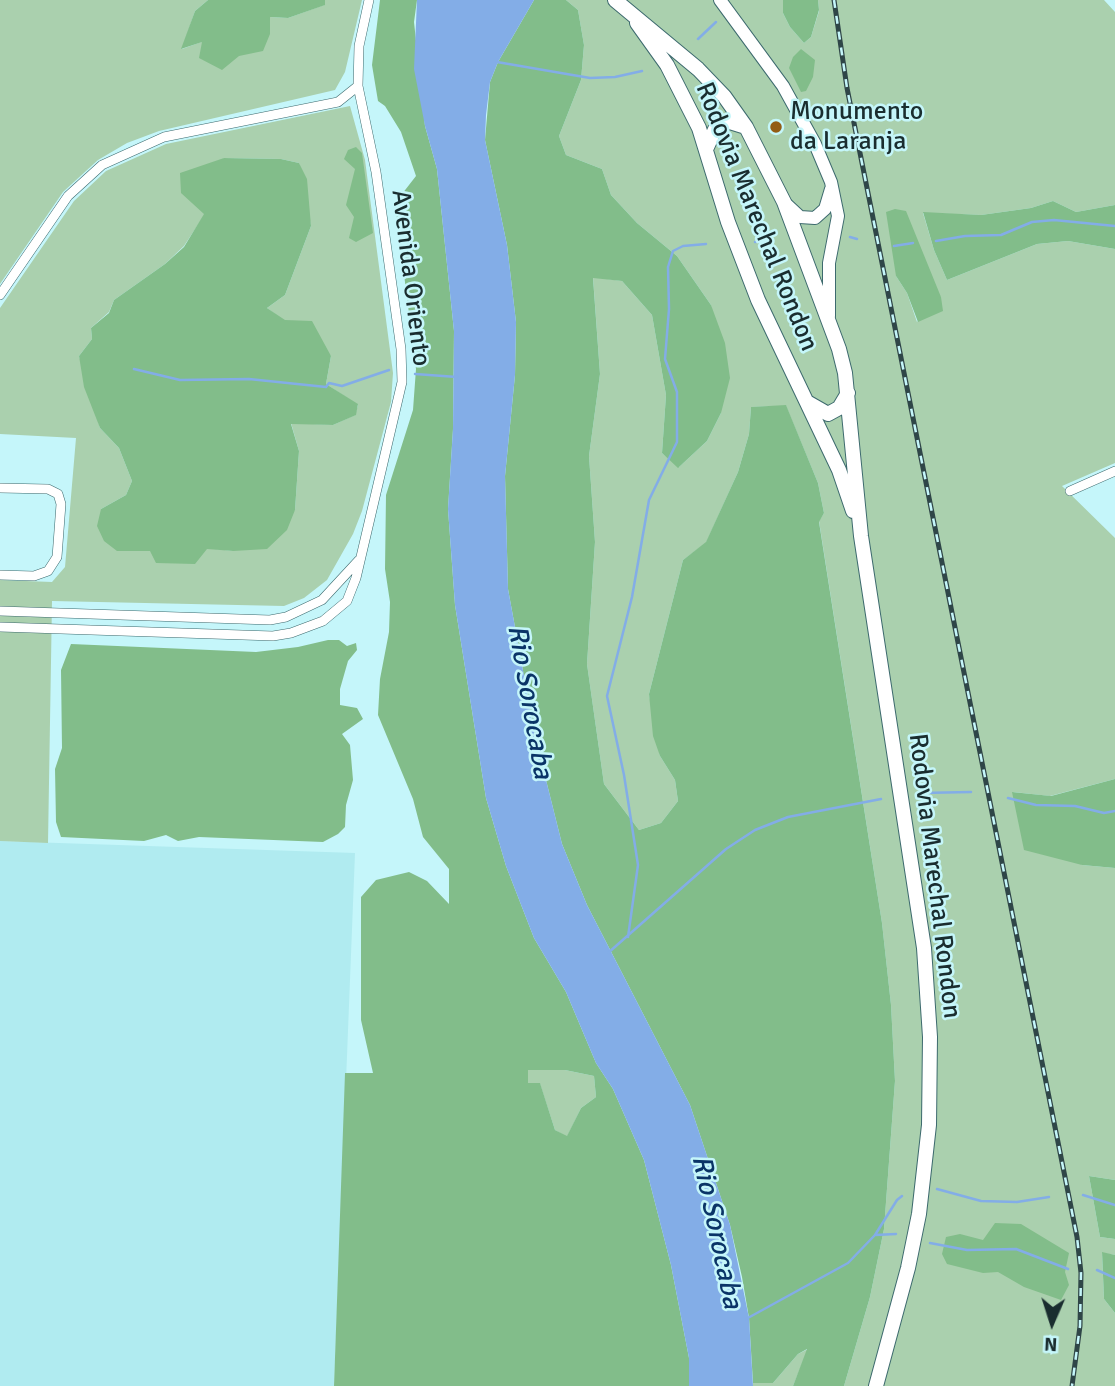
<!DOCTYPE html>
<style>
body{margin:0}
#map{position:relative;width:1115px;height:1386px;overflow:hidden;background:#c5f6fa;font-family:Signika,sans-serif}
canvas{display:block}
.north{position:absolute;left:1017px;top:1288px;width:70px;height:70px;-webkit-text-stroke:5px #c5f6fa;paint-order:stroke;rotate:183deg;font-size:19px;font-weight:700;line-height:28px;text-align:center;color:#1a2d2f}
.north::after{content:'';display:block;margin:auto;width:24px;height:32px;background:#1a2d2f;clip-path:polygon(50% 0,100% 100%,50% 72%,0 100%)}
</style>
<div id="map">
<canvas width="1115" height="1386"></canvas>
<div class="north">N</div>
</div>
<script>
const c = document.querySelector('canvas').getContext('2d');
c.lineJoin = 'round';
function paint(path, color) { c.fillStyle = color; c.fill(path, 'evenodd'); }
const shape = rows => new Path2D(rows.map(r => 'M' + r).join(''));
function stroke(path, color, width, dash) { c.strokeStyle = color; c.lineWidth = width; c.lineCap = dash ? 'butt' : 'round'; c.setLineDash(dash || []); c.stroke(path); }
function write(font, color, halo, rows, align = 'center') {
  c.font = font + ' Signika,sans-serif'; c.lineWidth = 5; c.setLineDash([]); c.textBaseline = 'middle'; c.strokeStyle = halo; c.fillStyle = color; for (const [text, x, y, turn = 0] of rows) {
    c.save(); c.translate(x, y); c.rotate((+turn || 0) * Math.PI / 180); c.textAlign = isNaN(turn) ? turn : align; if (halo) c.strokeText(text, 0, 0); c.fillText(text, 0, 0); c.restore();
  }
}
paint(shape([
 [0,841,355,853,334,1386,0,1386]
]), '#b0ebf0');
paint(shape([
 [0,0,208,0,195,11,182,49,270,17,288,18,324,5,325,0,362,0,345,72,335,90,159,131,127,143,98,160,63,192,0,284],
 [566,0,783,0,783,13,790,27,804,43,811,37,819,11,818,0,1104,0,1115,12,1115,205,1076,212,1053,201,1031,208,981,215,923,213,934,250,947,280,1037,244,1068,241,1115,249,1115,463,1062,486,1115,538,1115,779,1050,796,1013,792,1082,865,1115,868,1115,1180,1089,1176,1100,1237,1115,1239,1115,1255,1102,1253,1104,1299,1115,1313,1115,1386,844,1386,870,1297,884,1229,895,1081,891,1005,882,923,819,521,824,513,818,483,786,406,751,407,749,434,738,472,706,543,683,560,649,694,660,756,675,780,678,801,661,823,639,830,604,784,587,664,595,542,589,456,600,374,593,277,622,281,652,315,666,395,662,453,679,467,707,441,721,413,711,305,677,256,637,223,611,195,602,169,566,155,559,136,581,80,584,45,578,10],
 [896,276,941,297,917,322,907,293],
 [350,106,365,160,393,373,391,402,362,511,353,534,327,580,304,598,284,606,52,601,48,843,0,841,0,580,52,582,65,567,76,438,0,434,0,308,74,201,106,171,166,144],
 [224,158,281,159,299,163,311,226,285,295,267,308,331,356,326,384,358,405,355,415,333,425,291,423,299,451,295,510,233,551,207,548,101,509,126,495,132,481,119,448,100,428,79,356,92,339,91,328,109,312,114,300,165,264,184,246,205,214,199,208],
 [528,1070,565,1070,594,1076,596,1097,581,1108,567,1137,555,1130,540,1084,528,1083],
 [808,1349,793,1386,753,1386,753,1383,773,1383,798,1354]
]), '#aad0ae');
paint(shape([
 [208,0,325,0,325,5,288,18,270,17,270,34,263,51,239,56,222,70,199,58,202,42,181,49,195,11],
 [380,0,417,0,414,22,425,126,437,169,454,331,453,429,448,509,455,605,486,798,506,866,534,938,566,992,596,1063,613,1089,644,1160,671,1265,689,1358,689,1386,334,1386,345,1073,373,1073,361,1020,361,897,376,880,409,872,427,881,449,904,449,869,423,837,413,799,378,715,380,679,389,632,390,602,385,569,386,495,413,410,416,369,395,203,416,176,401,132,385,106,378,101,372,65],
 [528,1070,565,1070,594,1076,596,1097,581,1108,567,1136,555,1130,540,1083,528,1083],
 [534,0,566,0,578,10,584,45,581,80,559,136,566,155,602,169,611,195,637,223,677,256,711,305,725,343,730,378,721,413,707,441,678,468,662,453,666,395,652,315,622,281,593,278,600,374,589,456,595,542,587,664,604,784,639,830,661,823,678,801,675,780,660,756,653,736,649,694,683,560,706,542,738,472,749,434,751,407,786,405,818,483,824,513,819,522,882,923,891,1005,895,1081,884,1229,870,1297,844,1386,793,1386,807,1349,798,1354,773,1383,753,1383,749,1318,742,1277,730,1225,690,1105,587,905,562,844,535,736,508,589,505,476,515,375,516,322,507,245,485,140,490,82,498,62],
 [783,0,818,0,819,10,811,37,804,43,790,27,783,13],
 [801,49,815,60,813,77,806,91,801,92,789,68,793,57],
 [356,147,362,153,373,233,356,242,349,238,354,217,346,205,355,169,344,159,348,150],
 [224,158,281,159,299,163,307,179,311,226,285,295,267,308,285,320,312,321,331,356,326,384,358,404,356,415,333,425,291,424,299,451,295,510,287,530,267,549,233,551,207,549,195,564,156,563,150,551,117,551,104,541,97,526,101,509,126,495,132,481,119,448,100,428,84,387,79,356,92,339,91,328,109,313,114,300,165,264,184,247,204,214,181,193,180,173],
 [1053,201,1076,212,1115,205,1115,249,1068,241,1037,244,947,280,934,250,923,212,981,215,1031,208],
 [895,209,906,211,941,297,943,311,918,322,907,293,896,276,886,212],
 [328,640,339,640,347,646,356,643,357,650,348,661,340,689,340,705,357,708,363,719,342,734,350,745,353,780,346,805,345,827,338,834,323,842,199,837,178,841,166,835,144,841,61,837,56,822,55,769,62,748,61,670,71,644,256,652,298,647],
 [1115,779,1115,868,1082,865,1024,850,1012,792,1051,796],
 [1089,1176,1115,1180,1115,1239,1100,1237],
 [995,1223,1021,1224,1069,1253,1065,1272,1069,1285,1061,1300,1024,1287,998,1272,983,1273,947,1264,942,1254,946,1237,960,1234,983,1240],
 [1102,1252,1115,1255,1115,1313,1104,1299]
]), '#82bd8a');
paint(shape([
 [417,0,534,0,498,62,490,82,486,115,485,140,507,245,516,322,515,375,505,476,508,589,535,736,562,844,587,905,690,1105,730,1225,749,1318,753,1386,689,1386,689,1358,671,1265,644,1160,613,1089,596,1063,566,992,534,938,506,866,486,798,455,605,448,509,453,429,454,331,437,169,425,126,414,69]
]), '#83ade7');
stroke(shape([
 [698,39,716,22],
 [497,62,590,78,615,77,642,71],
 [850,237,857,239],
 [936,241,965,236,1001,235,1032,222,1054,220,1115,226],
 [755,242,772,240],
 [894,246,913,243],
 [134,369,180,380,249,379,326,387,329,383,342,386,389,370],
 [415,374,457,377],
 [921,793,971,792],
 [1008,798,1036,805,1075,806,1104,813,1115,811],
 [628,937,638,865,624,775,607,696,632,597,649,500,677,442,677,392,665,359,669,309,668,267,673,251,683,246,706,244],
 [608,953,726,849,755,830,788,817,881,799],
 [937,1189,981,1201,1017,1202,1049,1197],
 [1083,1195,1115,1205],
 [875,1235,896,1234],
 [930,1243,967,1250,1016,1249,1068,1269],
 [1097,1270,1115,1278],
 [746,1319,848,1263,875,1235,897,1200,902,1196]
]), '#83ade7', 2.5);
const street = shape([
 [0,295,68,196,102,165,164,137,338,102,358,86],
 [0,488,48,489,58,494,61,504,57,557,48,571,34,576,0,575],
 [1070,491,1115,471],
 [0,611,270,620,286,617,322,600,359,560],
 [0,627,273,636,291,633,323,621,347,601,356,578,402,382,401,349,376,172,358,86,359,46,369,0]
]);
const secondary = shape([
 [720,0,783,86,815,144,831,182,838,216,829,263,829,316],
 [786,204,800,217,815,218,825,209,831,189]
]);
const primary = shape([
 [615,0,698,69,724,96,746,127,784,202,839,349,845,373,861,536,924,948,930,1037,929,1125,919,1214,908,1268,876,1386],
 [637,23,667,65,699,128,728,222,758,300,839,470,853,511],
 [707,147,718,123,730,122,746,127],
 [807,402,828,414,839,408,848,393]
]);
stroke(street, '#3d6a6e', 10);
stroke(secondary, '#3d6a6e', 14);
stroke(primary, '#3d6a6e', 16);
stroke(street, '#fff', 9);
stroke(secondary, '#fff', 12);
stroke(primary, '#fff', 14);
const rail = shape([
 [834,0,847,88,1077,1237,1081,1273,1080,1326,1072,1386]
]);
stroke(rail, '#2f4648', 5);
stroke(rail, '#c5f6fa', 2.5, [8]);
for (const [x, y, r, color] of [
 [776,127,7,"#935c15"]
]) { const dot = new Path2D(); dot.arc(x, y, r, 0, 2 * Math.PI); c.fillStyle = color; c.fill(dot); stroke(dot, '#c5f6fa', 2.5); }
write('26px', '#1a2d2f', '#c5f6fa', [
 ["Monumento",790,112],
 ["da Laranja",790,142]
], 'left');
write('26px', '#1a2d2f', '#c5f6fa', [
 ["Rodovia Marechal Rondon",756,217,68],
 ["Avenida Oriento",410,278,83],
 ["Rodovia Marechal Rondon",934,876,83]
]);
write('italic 28px', '#0a3467', '#c5f6fa', [
 ["Rio Sorocaba",529,702,80],
 ["Rio Sorocaba",716,1232,78]
]);
</script>
